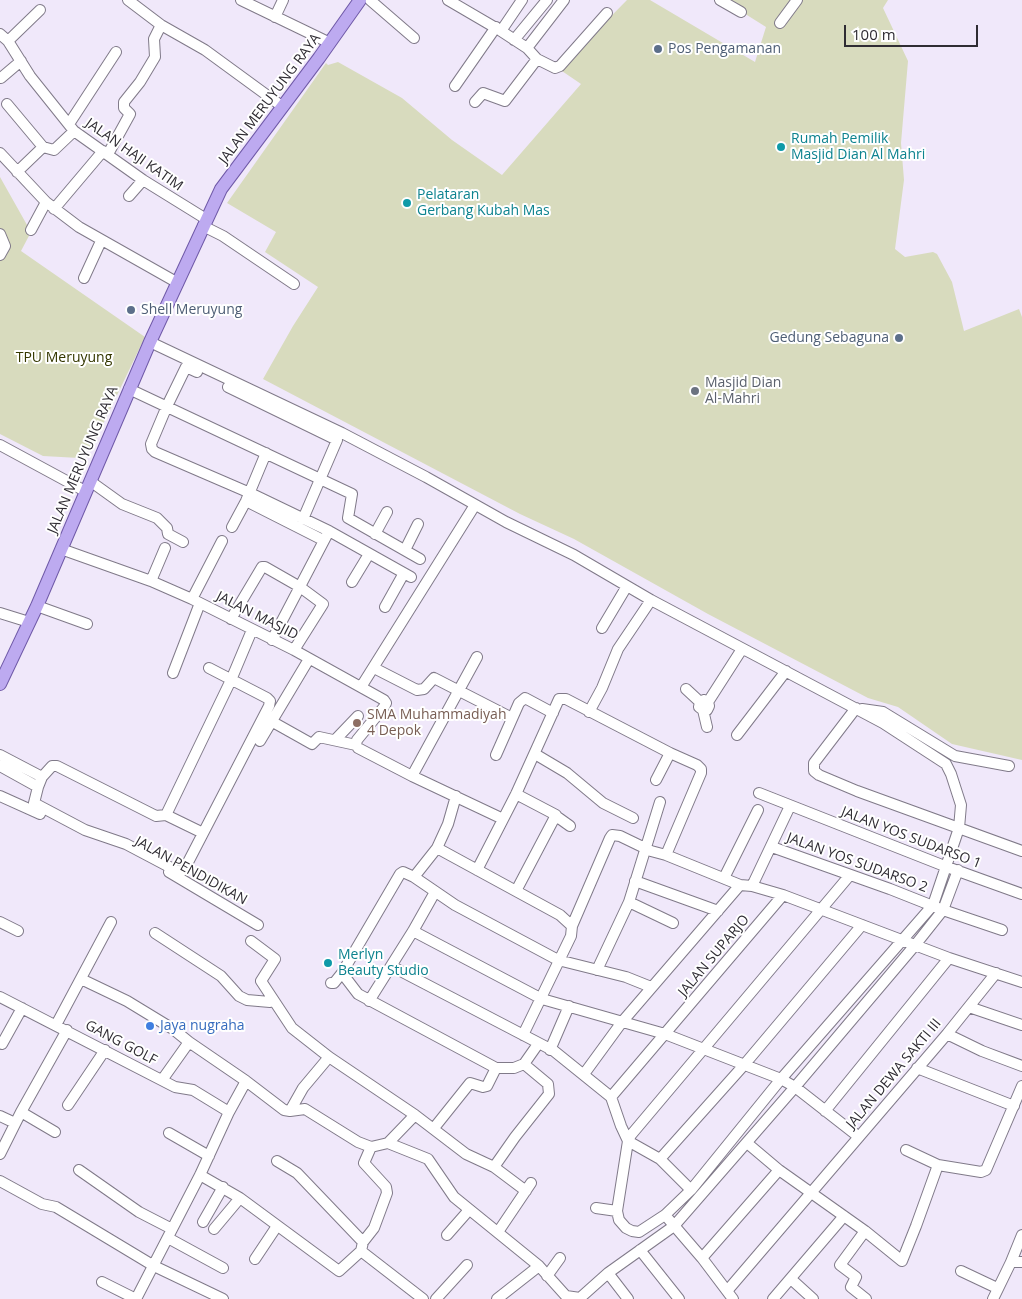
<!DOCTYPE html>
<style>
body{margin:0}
#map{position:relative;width:1022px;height:1299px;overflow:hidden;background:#f0e8fa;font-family:"Open Sans",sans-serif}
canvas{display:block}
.scale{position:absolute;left:844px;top:25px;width:134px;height:22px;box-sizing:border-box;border:2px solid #2f2c33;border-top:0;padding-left:6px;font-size:15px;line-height:18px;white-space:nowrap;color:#2f2c33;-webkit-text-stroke:4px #fff;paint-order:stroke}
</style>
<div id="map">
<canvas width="1022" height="1299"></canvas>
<div class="scale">100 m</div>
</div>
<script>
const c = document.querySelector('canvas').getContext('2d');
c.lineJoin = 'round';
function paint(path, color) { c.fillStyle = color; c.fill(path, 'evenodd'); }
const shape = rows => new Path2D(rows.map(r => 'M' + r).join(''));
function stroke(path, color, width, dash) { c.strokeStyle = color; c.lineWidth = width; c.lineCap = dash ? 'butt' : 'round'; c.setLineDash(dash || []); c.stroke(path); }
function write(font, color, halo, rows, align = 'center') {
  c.font = font + ' "Open Sans",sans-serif'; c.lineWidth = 4; c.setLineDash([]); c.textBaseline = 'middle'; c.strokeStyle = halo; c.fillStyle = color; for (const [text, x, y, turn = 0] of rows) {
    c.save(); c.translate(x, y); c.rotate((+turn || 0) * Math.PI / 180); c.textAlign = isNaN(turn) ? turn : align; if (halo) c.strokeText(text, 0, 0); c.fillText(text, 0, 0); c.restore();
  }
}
paint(shape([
 [627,0,650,0,755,62,766,27,723,0,888,0,883,8,908,61,901,143,904,180,895,249,905,257,933,252,937,254,952,282,964,331,1019,309,1022,317,1022,760,952,744,898,707,868,698,708,614,574,539,520,514,263,379,293,326,318,287,265,252,276,232,227,203,326,63,328,65,338,62,402,98,452,140,502,175,581,84,559,69],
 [0,177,31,232,21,251,145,337,94,443,79,458,43,456,0,434]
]), '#d8dbbe');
const minor = shape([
 [128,0,161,25,205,50,283,107],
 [241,0,330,43],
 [370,0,414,38],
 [448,0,501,31,527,48,537,59,555,68,560,66,607,13],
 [720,0,741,12],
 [275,17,283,0],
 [780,23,797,0],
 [501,31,522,0],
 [0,34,8,41,30,76,74,131,143,180,206,219],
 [514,40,547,0],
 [8,41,40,10],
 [527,48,564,0],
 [1,78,21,61],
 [455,86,496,27],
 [475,102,483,93,505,101,537,59],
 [7,104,43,147,54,150,74,131],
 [69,124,116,52],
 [0,153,46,202,79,227,178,283],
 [108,154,130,114,124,108,124,102,140,82,155,57,154,39,161,25],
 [17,172,43,147],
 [129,196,143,180],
 [54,209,103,151],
 [203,226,223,236,294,284],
 [31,230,46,202],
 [0,234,5,246,0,255],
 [84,278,101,241],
 [150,342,342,433,426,477,506,522,574,555,651,600,883,723,946,764,951,774,961,805,959,828,933,905,781,1079,691,1190,665,1215,639,1232,632,1231,626,1228,619,1220,617,1211,628,1141,631,1135,850,875],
 [197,372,186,367,167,406,151,444,152,449,155,452,250,493,329,531,411,577],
 [228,387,337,440,303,519],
 [129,389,352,494,348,518,420,559],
 [0,445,85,491],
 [90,481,122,504,157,518,167,528,168,534,183,542],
 [246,501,323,540],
 [232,527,246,501,266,453],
 [375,534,387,512],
 [61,549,151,581,192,599,294,650,384,700,386,703,384,707,357,740,356,745],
 [405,550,418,524],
 [151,581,165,548],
 [352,582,369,554],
 [192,599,222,541],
 [37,606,87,624],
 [385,607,404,573],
 [0,613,29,622],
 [231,619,262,567,265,567,300,587,323,604,294,650],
 [602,628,627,586],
 [272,640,329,531],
 [374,668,417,690,424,689,434,678,512,718],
 [173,673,200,603],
 [361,687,475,505],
 [686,689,700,702],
 [704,700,708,702,709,706,707,710,703,710,699,707,700,702,704,700],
 [708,702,742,649],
 [856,708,814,763,814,771,819,775,857,791,1022,851],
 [862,709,883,712,955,756,1009,766],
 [703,710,707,727],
 [589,712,602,688,618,649,651,600],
 [271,721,312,744,319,737,356,745,358,748,412,776,503,819],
 [737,735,786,671],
 [336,739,358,716],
 [260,741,309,659],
 [535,754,567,773,603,803,633,818],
 [0,755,42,777],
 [496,755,519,703,525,698,553,713],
 [0,766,38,787],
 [412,776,477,657],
 [656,780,670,753],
 [759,793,947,867,1022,894],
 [516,794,556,815,516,891],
 [0,796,40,814],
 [166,815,231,680,252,630],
 [556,816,570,826],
 [203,833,166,815,156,816,57,766,52,766,42,777,38,787,34,803,85,830,126,844,179,872,184,870,269,706,270,701,267,698,209,668],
 [772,847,890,889,943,910,1002,930],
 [437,848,560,915,572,926],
 [477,870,516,794,559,699,566,699,670,753,697,765,701,769,701,773,666,855,740,885,622,1022,584,1074],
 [169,872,258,925],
 [414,877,455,905,558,960,626,977,651,987],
 [724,878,758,810],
 [635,881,718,911],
 [740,885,752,886,783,895,949,958,1022,982],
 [752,886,790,806],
 [629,902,673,923],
 [0,922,18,931],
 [413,931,542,999,665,1034,781,1079,795,1087,859,1137],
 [155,933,221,976,239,996,247,1000,270,1002,274,1001],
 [251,941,275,959,261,981,292,1028,329,1057,415,1115,466,1154,494,1167,526,1191],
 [391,966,554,1051,611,1097,621,1126,628,1141],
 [597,970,629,902,660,802],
 [342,973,358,994,496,1068,514,1068,524,1064,538,1044],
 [81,979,127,1001,173,1029,189,1042,246,1081,284,1110,290,1111,305,1109,358,1142,371,1147,364,1163,386,1187,387,1193,374,1228,363,1242,361,1251,339,1271,240,1198,200,1175],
 [331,983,334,983,342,973,400,874,403,872,414,877,437,848,448,824,456,796],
 [0,997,175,1087,193,1090,229,1112],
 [369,1001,413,931,435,892],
 [969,1007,1022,1025],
 [56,1025,111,922],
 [947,1034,982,1051,1022,1066],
 [523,1035,571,936,572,926,610,838,612,835,620,836,651,851,666,855],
 [2,1044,22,1008],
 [550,1050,569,1006],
 [917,1068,1014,1106],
 [162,1080,189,1042],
 [611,1097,783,895],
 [68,1105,105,1050],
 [290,1111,303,1088,329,1057],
 [825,1111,949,958],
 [21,1112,55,1132],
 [0,1116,15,1123],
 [434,1128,470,1083,483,1087,487,1086,496,1068],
 [169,1133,209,1156],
 [628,1141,660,1159,691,1190],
 [388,1143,415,1115],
 [747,1143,779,1170,865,1231,902,1261,916,1226,938,1165,981,1172,986,1170,1022,1086],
 [371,1147,388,1143,428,1159,454,1197,539,1266,566,1296,580,1298,608,1273,674,1226,795,1087,916,944,943,910,958,870],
 [906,1150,938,1165],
 [0,1154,21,1112,67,1030],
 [660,1159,744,1065,862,925],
 [277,1161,297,1173,363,1242],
 [494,1167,515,1137,549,1094,548,1084,524,1064],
 [79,1170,139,1212,172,1229],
 [0,1181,42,1204,56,1207,154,1266,223,1299],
 [596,1208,617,1211],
 [665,1215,702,1258,733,1299],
 [203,1222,223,1187],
 [214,1229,240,1198],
 [865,1231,840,1265,856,1277,851,1287,866,1299],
 [498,1232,531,1183],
 [447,1235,469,1210],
 [168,1238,223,1268],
 [640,1250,679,1299],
 [361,1251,423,1299],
 [702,1258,779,1170],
 [255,1259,277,1226],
 [1011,1262,1022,1262],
 [961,1271,997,1288],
 [608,1273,628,1299],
 [547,1276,560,1258],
 [791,1279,813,1299],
 [102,1282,136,1299],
 [727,1291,947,1034,996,973],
 [136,1299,200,1175,229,1112,246,1081],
 [436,1299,467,1265],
 [497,1299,539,1266],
 [773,1299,844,1216],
 [993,1299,1011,1262,1022,1235]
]);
const major = shape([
 [0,684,37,606,150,342,221,189,319,58,360,0]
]);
stroke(minor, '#807a89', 12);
stroke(major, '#6f59a7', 14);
stroke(minor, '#fff', 10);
stroke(major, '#bdaaf0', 12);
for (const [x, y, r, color] of [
 [658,49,5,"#5c6f8a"],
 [781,147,5,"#0f9aa8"],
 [407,203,5,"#0f9aa8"],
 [131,310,5,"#5c6f8a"],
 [899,338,5,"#5c6f8a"],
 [695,391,5,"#6b7280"],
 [357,723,5,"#8d6e63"],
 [328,963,5,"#0f9aa8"],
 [150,1026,5,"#3f7fe0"]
]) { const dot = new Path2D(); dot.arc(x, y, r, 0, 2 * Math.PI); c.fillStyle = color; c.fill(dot); stroke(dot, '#fff', 2); }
write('14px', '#4e5e75', '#fff', [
 ["Pos Pengamanan",668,49],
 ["Shell Meruyung",141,310],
 ["Gedung Sebaguna",889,338,"right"]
], 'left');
write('14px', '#2f2c33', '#fff', [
 ["JALAN MERUYUNG RAYA",270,99,-53],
 ["JALAN HAJI KATIM",134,155,35],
 ["JALAN MERUYUNG RAYA",83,460,-67],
 ["JALAN MASJID",257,616,27],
 ["JALAN YOS SUDARSO 1",911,838,21],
 ["JALAN YOS SUDARSO 2",857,863,20],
 ["JALAN PENDIDIKAN",191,871,29],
 ["JALAN SUPARJO",714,956,-50],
 ["GANG GOLF",121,1043,28],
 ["JALAN DEWA SAKTI III",894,1074,-50]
]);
write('14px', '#0d838f', '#fff', [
 ["Rumah Pemilik",791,139],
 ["Masjid Dian Al Mahri",791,155],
 ["Pelataran",417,195],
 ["Gerbang Kubah Mas",417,211],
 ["Merlyn",338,955],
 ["Beauty Studio",338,971]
], 'left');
write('14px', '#353800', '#fff', [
 ["TPU Meruyung",64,358]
]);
write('14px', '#5b616d', '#fff', [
 ["Masjid Dian",705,383],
 ["Al-Mahri",705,399]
], 'left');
write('14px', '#785e54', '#fff', [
 ["SMA Muhammadiyah",367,715],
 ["4 Depok",367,731]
], 'left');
write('14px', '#366cbe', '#fff', [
 ["Jaya nugraha",160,1026]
], 'left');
</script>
